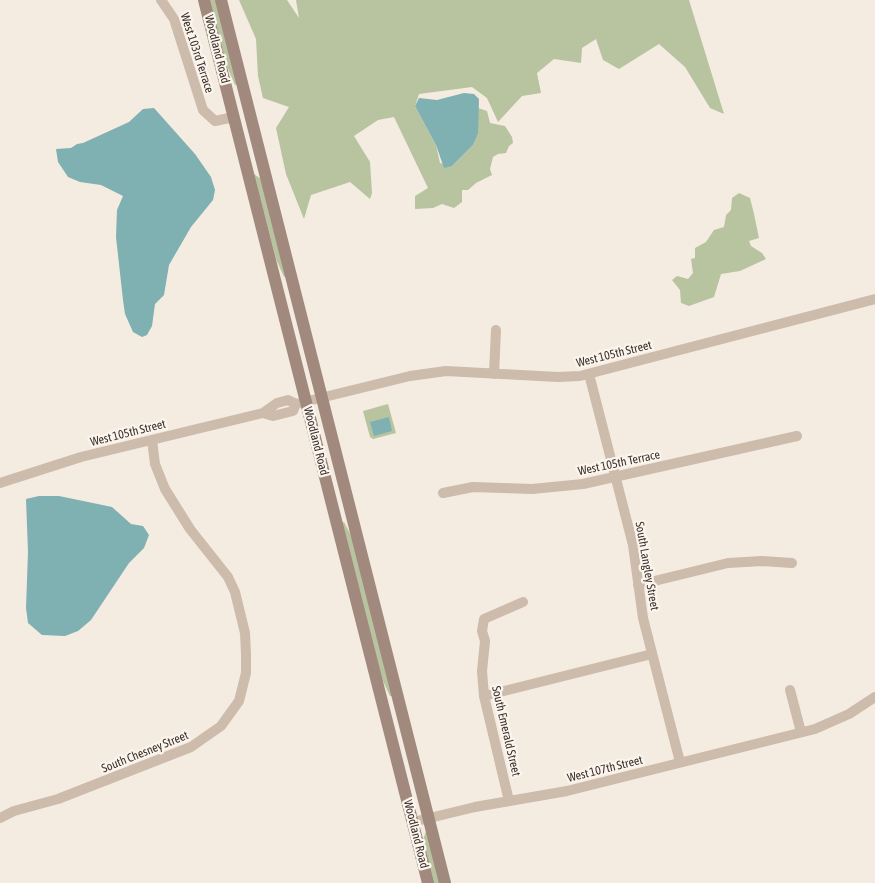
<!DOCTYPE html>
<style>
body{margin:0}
canvas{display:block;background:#f4ebe1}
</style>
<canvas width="875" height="883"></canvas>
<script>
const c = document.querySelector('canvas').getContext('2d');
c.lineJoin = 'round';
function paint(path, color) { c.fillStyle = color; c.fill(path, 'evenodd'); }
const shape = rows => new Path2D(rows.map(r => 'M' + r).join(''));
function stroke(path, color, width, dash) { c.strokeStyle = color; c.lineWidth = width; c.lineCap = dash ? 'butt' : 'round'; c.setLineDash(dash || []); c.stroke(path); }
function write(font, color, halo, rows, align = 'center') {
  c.font = font + ' "Asap Condensed",sans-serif'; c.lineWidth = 4.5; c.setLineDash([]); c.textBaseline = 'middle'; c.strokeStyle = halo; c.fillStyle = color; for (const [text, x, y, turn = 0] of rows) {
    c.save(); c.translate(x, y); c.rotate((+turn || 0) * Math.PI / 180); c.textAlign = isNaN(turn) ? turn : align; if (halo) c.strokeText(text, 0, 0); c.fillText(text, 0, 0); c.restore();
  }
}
paint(shape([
 [210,0,216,0,238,84,235,85,226,64],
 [239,0,287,0,299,18,296,0,689,0,724,114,710,108,685,67,659,44,619,69,603,60,596,39,582,48,581,63,554,59,537,73,541,93,522,96,498,122,487,98,472,87,419,94,415,106,436,145,440,163,452,166,473,145,478,134,478,108,487,111,490,123,505,126,512,137,513,143,509,146,506,153,498,154,493,157,490,169,492,175,476,183,468,190,462,190,462,202,454,208,442,204,433,208,415,209,415,196,428,188,394,117,378,120,354,136,370,162,372,193,370,199,350,182,311,195,304,219,286,174,276,128,289,107,263,98,258,76,256,39],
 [254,174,261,179,286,276,284,277,276,259],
 [739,193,750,198,754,214,759,238,749,241,751,246,762,253,766,259,740,271,721,274,714,297,689,306,681,303,680,290,672,280,677,276,688,279,693,273,691,259,695,258,695,248,706,242,714,230,724,227,726,215,731,210,732,198],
 [388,404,396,433,373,439,370,437,363,411],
 [344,522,353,539,393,696,390,696,382,679,341,523],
 [426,831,440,883,433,883,423,840]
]), '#b8c4a0');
paint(shape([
 [464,93,474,94,479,99,478,134,473,145,452,166,444,168,436,145,415,106,419,98,437,100],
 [154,108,195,154,211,177,215,190,213,200,191,227,169,265,164,295,155,304,152,326,147,335,142,337,133,332,125,314,123,300,116,237,117,210,123,196,101,185,80,182,68,177,58,162,56,149,71,148,77,144,83,143,129,122,143,109],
 [389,417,392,431,374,436,370,422],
 [39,496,59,496,112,507,131,524,143,526,149,535,144,548,129,563,91,620,78,631,65,636,42,635,28,623,26,608,28,552,26,499]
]), '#7fb0b2');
stroke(shape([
 [161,0,174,19,203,110,215,121,234,117],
 [494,374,496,330],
 [589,374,633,545,643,618,680,762],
 [263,413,273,416,293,411,296,404],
 [0,483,81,457,263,413,277,403,288,400,296,404,410,376,446,371,558,377,580,376,875,299],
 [443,493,473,487,532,489,583,484,797,436],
 [638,585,728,563,762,561,792,563],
 [790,690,801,732],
 [484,696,652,654],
 [509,801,484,696,482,671,485,641,482,631,484,619,523,602],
 [0,818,14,811,58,799,191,747,221,726,239,701,246,673,246,654,245,633,235,592,228,577,190,529,165,489,155,464,152,440],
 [413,822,475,807,567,791,815,729,849,714,875,697]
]), '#cdbbac', 10);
stroke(shape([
 [204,0,428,883],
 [221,0,445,883]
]), '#a18a7d', 12);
write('12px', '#3b302b', '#fbf5ee', [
 ["Woodland Road",217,49,76],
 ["West 103rd Terrace",197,53,72],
 ["West 105th Street",614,354,-14],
 ["West 105th Street",128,433,-14],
 ["Woodland Road",316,441,76],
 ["West 105th Terrace",619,463,-12],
 ["South Langley Street",647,566,80],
 ["South Emerald Street",506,731,77],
 ["South Chesney Street",145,752,-22],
 ["West 107th Street",605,769,-14],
 ["Woodland Road",416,834,76]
]);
</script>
